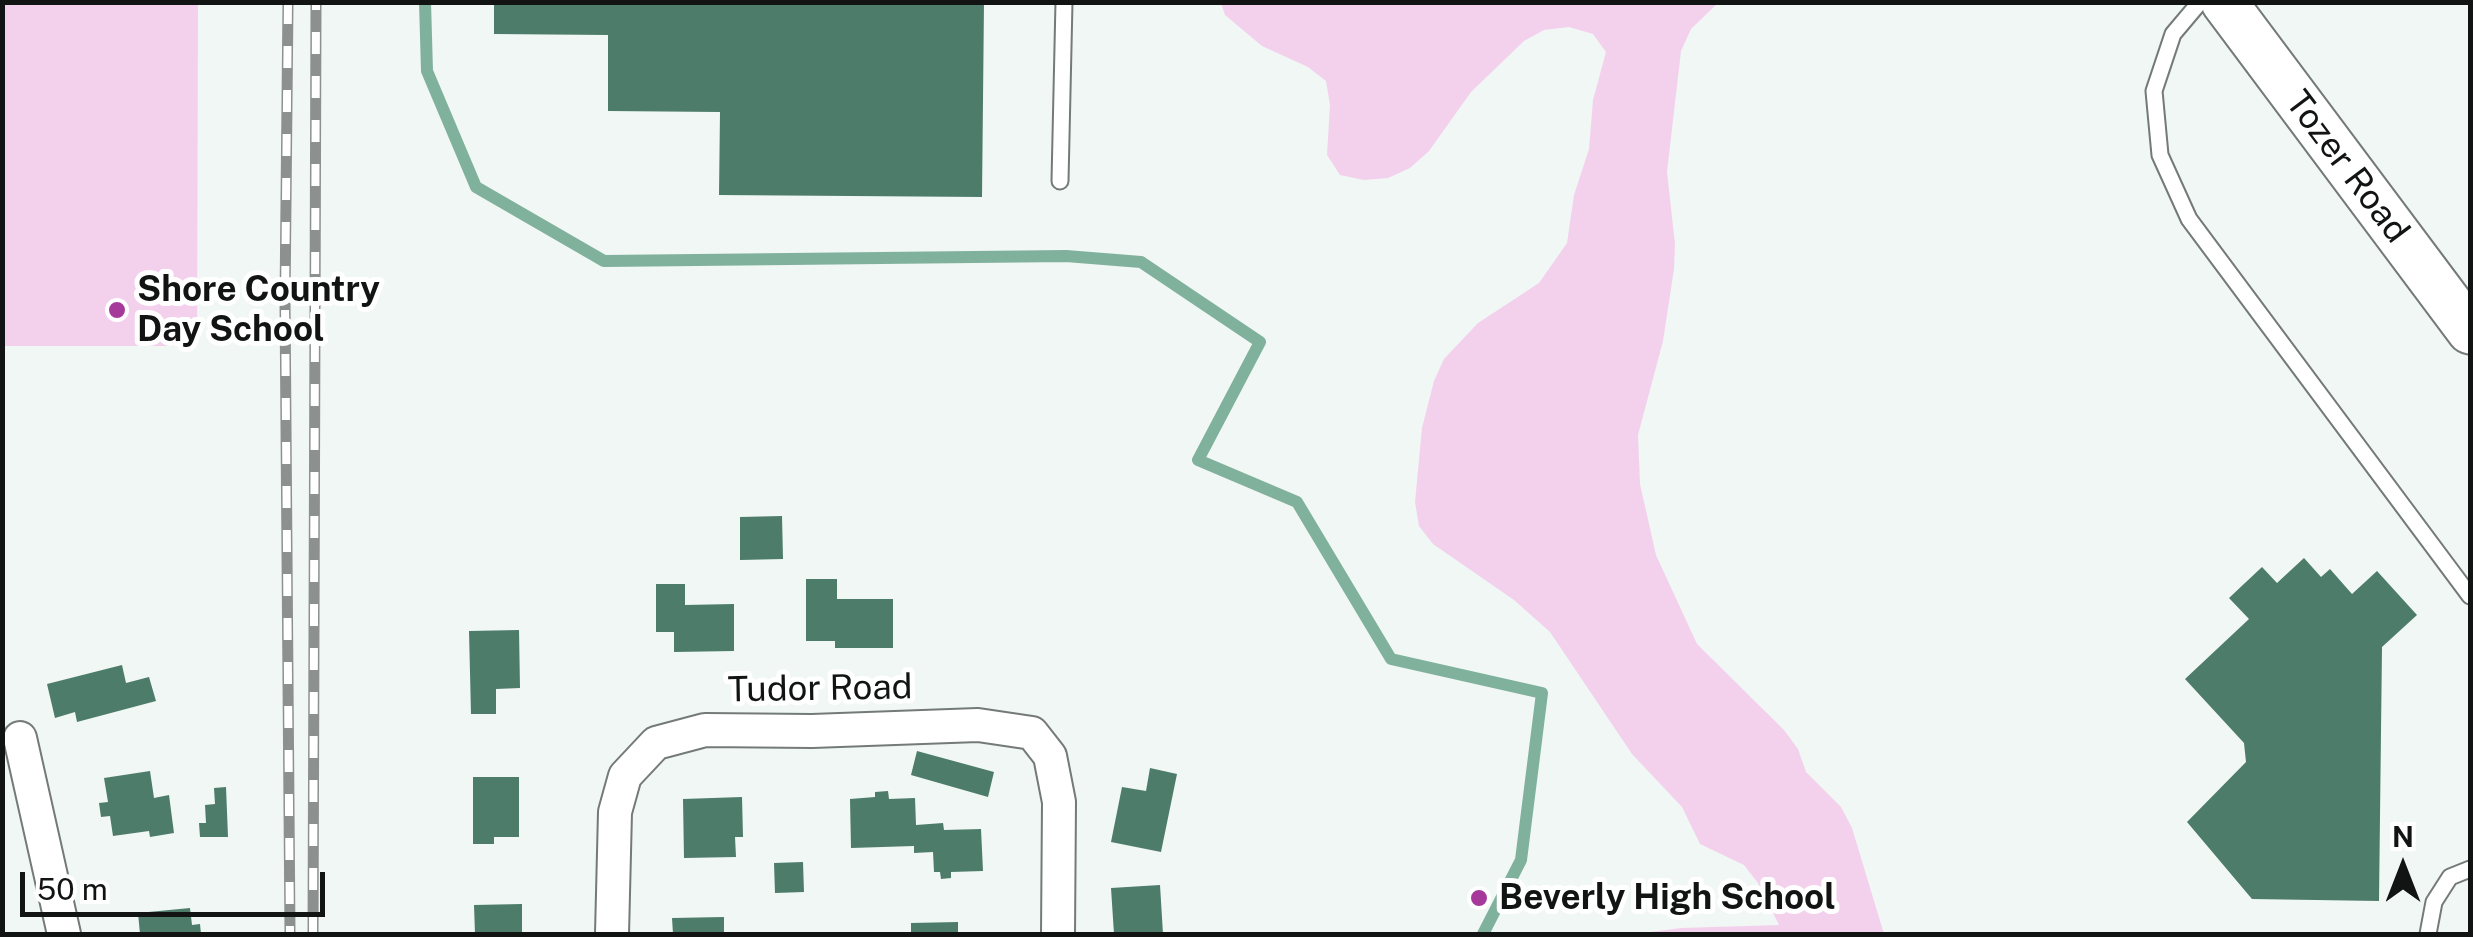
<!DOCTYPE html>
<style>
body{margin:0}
#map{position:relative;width:2473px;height:937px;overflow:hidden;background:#f0f7f4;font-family:"Public Sans",sans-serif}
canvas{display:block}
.frame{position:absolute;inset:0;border:5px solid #121413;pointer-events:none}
.north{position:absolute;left:2353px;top:817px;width:100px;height:100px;-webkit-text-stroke:8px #fff;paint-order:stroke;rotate:0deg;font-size:28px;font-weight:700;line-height:40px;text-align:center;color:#121413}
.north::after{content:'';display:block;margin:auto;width:35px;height:45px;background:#121413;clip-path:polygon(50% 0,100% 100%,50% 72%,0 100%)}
.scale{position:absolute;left:20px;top:872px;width:305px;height:45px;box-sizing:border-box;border:5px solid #121413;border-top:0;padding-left:12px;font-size:30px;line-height:35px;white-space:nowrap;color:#121413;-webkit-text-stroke:8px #fff;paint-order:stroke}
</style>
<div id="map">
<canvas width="2473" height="937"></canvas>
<div class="frame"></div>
<div class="north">N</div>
<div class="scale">50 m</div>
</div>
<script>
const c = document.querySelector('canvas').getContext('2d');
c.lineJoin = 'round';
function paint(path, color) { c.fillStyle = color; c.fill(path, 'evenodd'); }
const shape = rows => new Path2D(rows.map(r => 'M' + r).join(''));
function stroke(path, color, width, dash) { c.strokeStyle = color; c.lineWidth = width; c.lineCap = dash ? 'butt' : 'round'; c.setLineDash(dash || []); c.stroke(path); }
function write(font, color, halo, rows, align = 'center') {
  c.font = font + ' "Public Sans",sans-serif'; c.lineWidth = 10; c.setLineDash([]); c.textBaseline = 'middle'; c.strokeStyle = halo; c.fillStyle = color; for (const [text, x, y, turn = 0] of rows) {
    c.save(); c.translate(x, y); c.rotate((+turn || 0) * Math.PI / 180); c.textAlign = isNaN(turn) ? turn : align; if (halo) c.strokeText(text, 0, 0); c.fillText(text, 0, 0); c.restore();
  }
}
paint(shape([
 [2,3,198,3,197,346,3,346],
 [1221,3,1718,3,1691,29,1681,51,1667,172,1675,244,1674,269,1663,341,1638,435,1640,484,1656,555,1697,644,1784,730,1798,749,1806,772,1841,807,1852,828,1884,934,1635,934,1681,928,1779,925,1758,883,1744,865,1700,844,1682,807,1632,754,1550,632,1514,600,1433,544,1419,526,1415,502,1422,428,1434,381,1444,359,1478,323,1539,283,1567,243,1574,195,1589,149,1593,100,1606,52,1593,34,1569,27,1544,30,1524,41,1471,92,1429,151,1410,168,1388,178,1364,180,1340,175,1327,155,1330,105,1326,81,1308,67,1262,46,1225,15]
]), '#f3d1ed');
stroke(shape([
 [425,2,427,71,476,187,604,261,1066,256,1141,262,1260,342,1198,460,1297,502,1391,659,1542,693,1521,860,1483,934]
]), '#80b19d', 12);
paint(shape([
 [494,2,984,2,982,197,719,195,720,112,608,111,608,35,494,34],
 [782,516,783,559,740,560,740,517],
 [2304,558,2321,577,2330,569,2352,594,2377,571,2417,615,2382,647,2379,901,2252,899,2187,822,2246,762,2244,743,2185,679,2249,619,2229,598,2262,567,2277,583],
 [806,579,837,579,837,599,893,599,893,648,835,648,835,641,806,641],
 [656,584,685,584,685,605,734,604,734,651,674,652,674,632,656,632],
 [519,630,520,688,496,689,496,714,471,714,469,631],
 [122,665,126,683,149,677,156,701,77,722,75,712,55,718,47,684],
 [917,751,994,772,988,797,911,775],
 [1150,768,1177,774,1161,852,1111,842,1122,787,1146,791],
 [150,771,154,798,169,795,174,833,150,837,149,831,113,836,110,816,101,817,99,803,108,802,104,778],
 [473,777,519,777,519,837,494,837,494,844,473,844],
 [226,787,228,837,200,837,199,823,206,823,205,805,215,804,214,788],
 [888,791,889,799,915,798,916,825,943,823,944,830,981,829,983,871,951,872,951,878,941,879,940,872,934,872,933,852,914,853,914,846,851,848,850,799,875,797,875,792],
 [742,797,743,837,735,837,736,857,684,858,683,799],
 [803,862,804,892,775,893,774,863],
 [1160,885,1163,934,1114,934,1111,888],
 [522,904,522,934,475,934,474,905],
 [190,908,192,925,200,924,201,934,140,934,138,913],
 [724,917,724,934,673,934,672,918],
 [958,922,958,934,911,934,911,923]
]), '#4d7c6a');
const lane = shape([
 [2200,2,2173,34,2154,91,2160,155,2189,219,2470,596],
 [1060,181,1064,2],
 [2428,934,2434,902,2450,877,2470,869]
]);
const street = shape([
 [20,738,64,934],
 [612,934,615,812,625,776,656,743,705,730,812,731,978,725,1032,733,1050,756,1059,802,1058,934]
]);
const secondary = shape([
 [2224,2,2470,331]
]);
stroke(lane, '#747a77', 19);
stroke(street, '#747a77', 36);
stroke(secondary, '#747a77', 49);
stroke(lane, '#fff', 15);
stroke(street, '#fff', 32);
stroke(secondary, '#fff', 45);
const rail = shape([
 [288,2,285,301,290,934],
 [313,934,316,2]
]);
stroke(rail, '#8c918f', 11);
stroke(rail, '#fff', 8, [22]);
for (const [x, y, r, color] of [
 [117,310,10,"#a63a9b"],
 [1479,898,10,"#a63a9b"]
]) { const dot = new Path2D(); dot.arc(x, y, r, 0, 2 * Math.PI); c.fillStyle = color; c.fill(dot); stroke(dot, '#fff', 4); }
write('35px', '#121413', '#fff', [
 ["Tozer Road",2347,167,53],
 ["Tudor Road",820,689,-1]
]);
write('bold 35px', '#121413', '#fff', [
 ["Shore Country",137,290],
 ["Day School",137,330],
 ["Beverly High School",1499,898]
], 'left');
</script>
